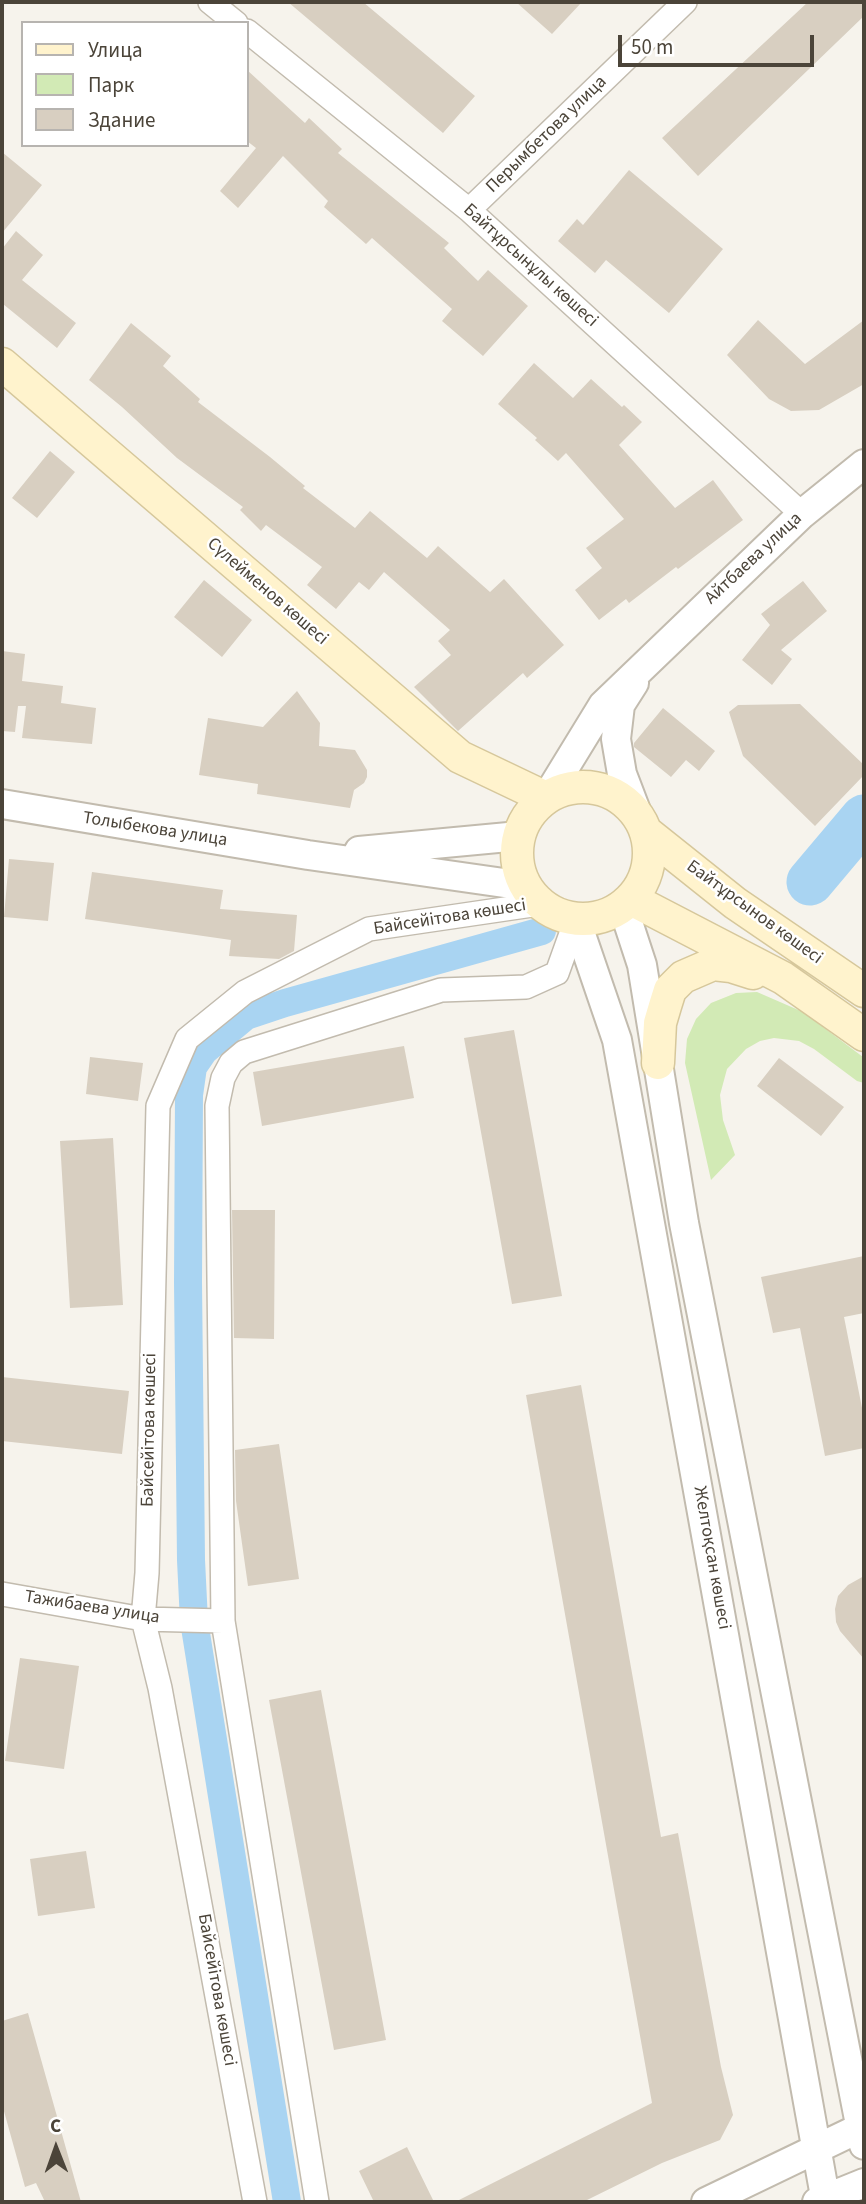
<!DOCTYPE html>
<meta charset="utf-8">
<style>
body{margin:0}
#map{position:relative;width:866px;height:2204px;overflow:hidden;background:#f6f3ec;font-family:"Source Sans 3",sans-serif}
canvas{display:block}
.frame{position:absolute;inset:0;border:4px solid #4b4439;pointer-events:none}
.legend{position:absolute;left:21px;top:21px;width:228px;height:126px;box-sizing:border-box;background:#fff;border:2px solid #b7b4b0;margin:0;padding:9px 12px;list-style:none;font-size:21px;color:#4b4439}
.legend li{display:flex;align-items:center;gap:14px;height:35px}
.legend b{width:35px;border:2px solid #b7b4b0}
.north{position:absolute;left:21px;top:2113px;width:70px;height:70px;-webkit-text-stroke:5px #fff;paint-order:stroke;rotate:359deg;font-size:19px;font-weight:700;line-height:28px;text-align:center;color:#4b4439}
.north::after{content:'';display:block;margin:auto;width:24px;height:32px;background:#4b4439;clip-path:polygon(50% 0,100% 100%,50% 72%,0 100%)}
.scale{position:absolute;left:618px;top:35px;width:196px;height:32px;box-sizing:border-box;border:4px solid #4b4439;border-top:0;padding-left:9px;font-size:21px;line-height:24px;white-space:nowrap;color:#4b4439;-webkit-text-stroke:5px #fff;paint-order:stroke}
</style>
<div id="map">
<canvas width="866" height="2204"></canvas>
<div class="frame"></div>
<ul class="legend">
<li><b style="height:9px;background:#fff3cd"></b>Улица</li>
<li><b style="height:19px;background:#d2eab5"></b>Парк</li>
<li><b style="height:19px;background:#d8cfc1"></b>Здание</li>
</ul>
<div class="north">С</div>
<div class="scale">50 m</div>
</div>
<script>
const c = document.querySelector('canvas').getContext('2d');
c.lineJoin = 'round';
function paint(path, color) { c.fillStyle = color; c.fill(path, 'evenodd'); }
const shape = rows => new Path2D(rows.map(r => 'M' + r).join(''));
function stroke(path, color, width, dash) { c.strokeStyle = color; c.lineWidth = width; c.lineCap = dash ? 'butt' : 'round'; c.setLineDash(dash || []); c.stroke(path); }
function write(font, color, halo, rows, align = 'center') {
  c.font = font + ' "Source Sans 3",sans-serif'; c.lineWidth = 5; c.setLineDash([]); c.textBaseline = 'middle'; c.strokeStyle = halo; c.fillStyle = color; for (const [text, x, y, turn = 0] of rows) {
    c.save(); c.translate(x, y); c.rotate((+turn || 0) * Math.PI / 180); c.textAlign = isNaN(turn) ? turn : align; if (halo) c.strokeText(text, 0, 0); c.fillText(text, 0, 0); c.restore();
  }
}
paint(shape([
 [757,992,803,1012,863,1057,864,1083,857,1081,814,1049,799,1041,774,1038,760,1041,746,1049,727,1069,720,1095,723,1120,735,1155,711,1180,685,1063,687,1039,696,1019,711,1003,736,993]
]), '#d2eab5');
stroke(shape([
 [287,2202,194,1621,191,1560,188,1282,189,1095,193,1067,204,1051,246,1016,285,1003,542,931]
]), '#a9d4f2', 28);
stroke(shape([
 [810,882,864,818]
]), '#a9d4f2', 47);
paint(shape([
 [288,2,363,2,475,96,443,133],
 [516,2,582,2,552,34],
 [808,2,864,2,864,16,698,176,662,138],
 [247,70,305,123,309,118,342,149,338,153,449,243,444,248,478,281,488,270,528,306,483,356,442,321,452,309,372,238,366,244,324,207,328,201,283,156,238,208,220,191,256,148,247,141],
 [2,152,42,185,2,233],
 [629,170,723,249,669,313,606,260,595,273,558,241,577,219,583,225],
 [16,231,43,255,22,280,76,323,57,348,3,304,2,305,2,249],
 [758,320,805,364,864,320,864,384,819,410,791,411,769,399,727,355],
 [131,323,171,356,163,366,200,399,198,402,270,457,305,486,303,488,355,528,370,511,427,558,438,546,490,592,504,579,564,645,527,678,523,673,458,731,414,687,451,655,438,641,450,630,384,572,369,590,359,582,336,609,307,585,322,567,266,525,261,531,240,510,243,507,177,458,122,407,89,380],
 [534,363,573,398,591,379,622,407,624,405,642,422,619,445,675,508,713,480,743,520,678,569,676,567,629,603,626,599,599,620,575,590,602,568,586,548,624,519,566,453,558,461,535,440,537,438,498,404],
 [50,451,75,472,37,518,12,498],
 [204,580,252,620,222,657,174,617],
 [803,581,827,611,781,650,792,659,772,685,742,660,770,625,761,614],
 [2,651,25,654,22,681,63,686,61,703,96,708,92,744,22,738,26,706,18,706,15,732,2,731],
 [297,691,320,723,319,746,355,750,367,770,367,777,364,783,354,790,350,808,257,794,258,784,199,775,208,718,263,727],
 [800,704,864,765,864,775,815,826,743,756,729,712,738,705],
 [663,708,715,751,699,771,686,760,671,777,634,747,634,743],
 [9,859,54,863,48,921,4,917],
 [92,872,223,890,220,909,297,915,294,951,279,959,229,956,231,940,85,919],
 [514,1030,562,1296,512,1304,464,1038],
 [404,1046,414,1098,262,1126,253,1072],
 [90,1057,143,1063,138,1101,86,1094],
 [779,1058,844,1107,821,1136,757,1086],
 [113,1138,123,1305,70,1308,60,1141],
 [232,1210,275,1210,274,1339,234,1338],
 [864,1256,864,1313,844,1317,864,1418,864,1448,825,1456,800,1328,773,1333,761,1277],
 [2,1377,129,1391,122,1454,2,1441],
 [581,1385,661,1837,678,1833,721,2067,733,2115,720,2140,662,2163,583,2202,455,2202,652,2103,526,1395],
 [279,1444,299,1579,248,1586,236,1501,235,1450],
 [864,1576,864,1659,840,1631,836,1622,835,1609,838,1596,848,1585],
 [20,1658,79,1666,64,1769,5,1761],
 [321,1690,386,2040,334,2050,269,1700],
 [86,1851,95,1908,38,1916,30,1859],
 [28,2013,81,2202,45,2202,36,2183,25,2187,2,2104,2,2021],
 [407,2147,434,2202,374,2202,359,2171]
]), '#d8cfc1');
const minor = shape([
 [210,2,236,23],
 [247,31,469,210,802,514],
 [469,210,685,2],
 [2,1594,143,1619,223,1621],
 [255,2202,160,1688,143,1619,147,1573,158,1106,187,1039,245,992,369,929,539,904],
 [317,2202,223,1621,217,1106,223,1078,231,1063,244,1052,441,990,526,987,557,973,576,920]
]);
const tertiary = shape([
 [634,683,620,705,616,739,622,774,638,816],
 [546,798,603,705,802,514,864,464],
 [2,804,308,855,525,886],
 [359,851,519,836],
 [623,907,642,965,684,1223,864,2145],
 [576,920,617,1040,826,2202],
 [706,2202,864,2126],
 [817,2202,864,2183]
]);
const secondary = shape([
 [2,364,460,757,546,798],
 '517 853a66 66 0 1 1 132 0a66 66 0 1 1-132 0Z',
 [646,832,735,903,864,991],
 [631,899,783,978,864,1035],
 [658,1063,660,1023,665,1006,670,990,683,977,713,964,731,966,753,973]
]);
stroke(minor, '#c2bbae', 26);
stroke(tertiary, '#c2bbae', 32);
stroke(secondary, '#d6c79b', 35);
stroke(minor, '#fff', 23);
stroke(tertiary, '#fff', 28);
stroke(secondary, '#fff3cd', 32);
write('18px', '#4b4439', '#fff', [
 ["Перымбетова улица",547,135,-44],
 ["Байтұрсынұлы көшесі",530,266,42],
 ["Айтбаева улица",754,559,-43],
 ["Сүлейменов көшесі",267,592,41],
 ["Толыбекова улица",155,830,9],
 ["Байтұрсынов көшесі",754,913,36],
 ["Байсейітова көшесі",450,918,-9],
 ["Байсейітова көшесі",150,1430,-89],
 ["Желтоқсан көшесі",711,1558,80],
 ["Тажибаева улица",92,1608,9],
 ["Байсейітова көшесі",216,1990,80]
]);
</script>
